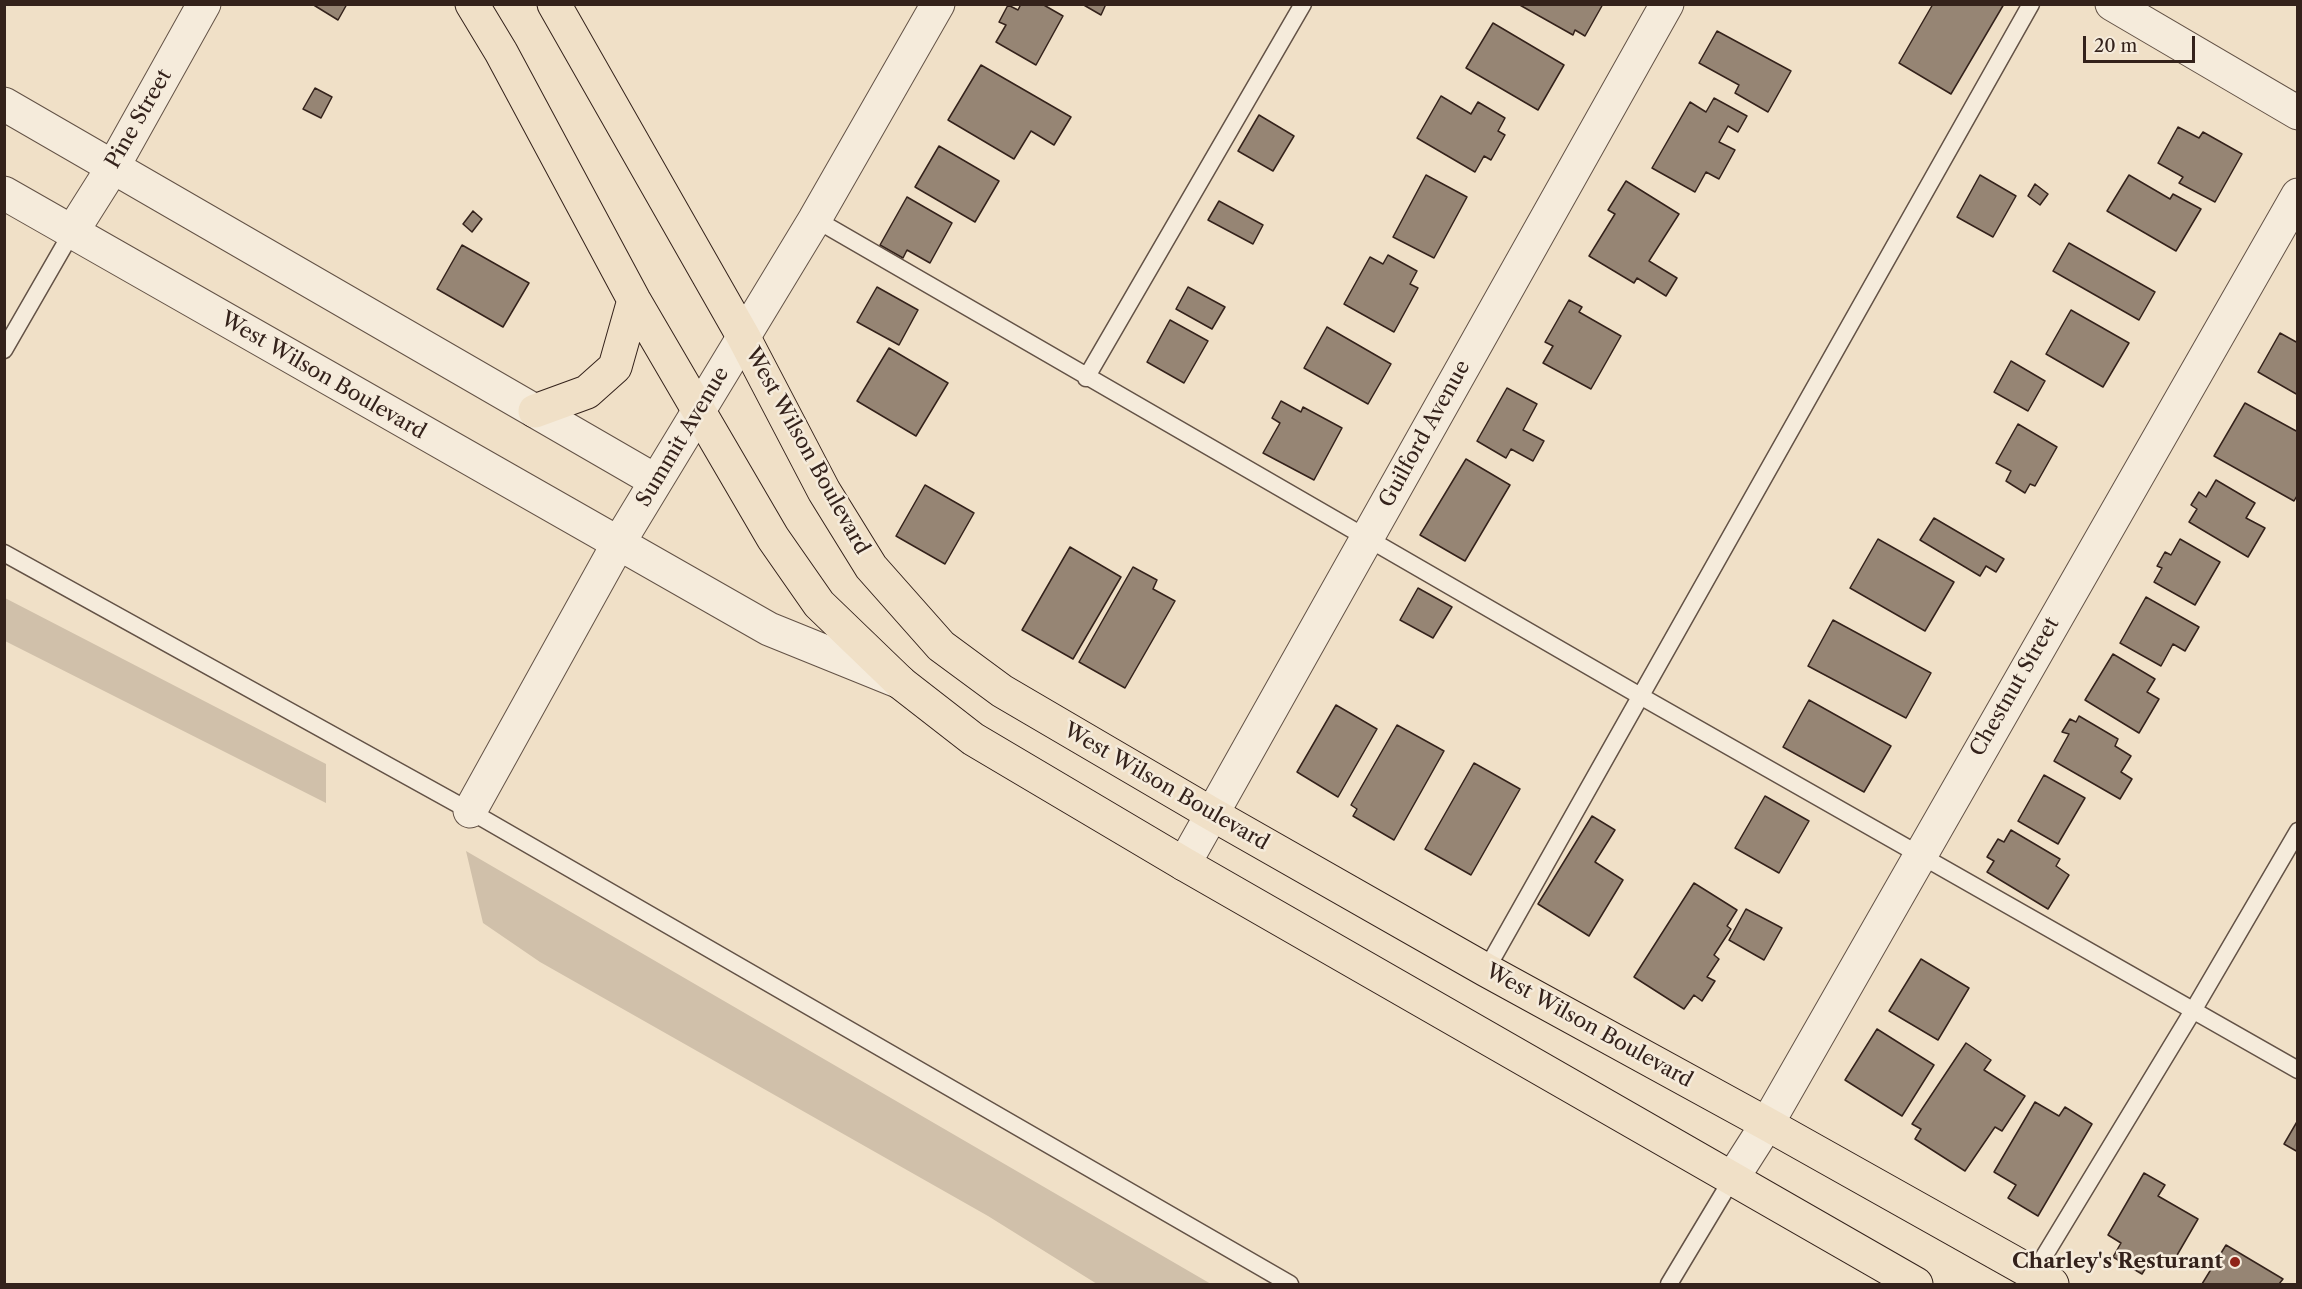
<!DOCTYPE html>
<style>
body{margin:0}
#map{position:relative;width:2302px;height:1289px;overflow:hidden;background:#f0e0c7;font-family:"Libre Caslon Text",serif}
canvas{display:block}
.frame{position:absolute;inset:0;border:6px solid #34221b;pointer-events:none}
.scale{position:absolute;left:2083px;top:36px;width:112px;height:27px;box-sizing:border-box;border:3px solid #34221b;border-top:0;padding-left:8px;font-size:18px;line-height:21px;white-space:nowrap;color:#34221b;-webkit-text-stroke:4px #f5ebdb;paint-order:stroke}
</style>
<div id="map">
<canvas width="2302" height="1289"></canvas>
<div class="frame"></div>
<div class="scale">20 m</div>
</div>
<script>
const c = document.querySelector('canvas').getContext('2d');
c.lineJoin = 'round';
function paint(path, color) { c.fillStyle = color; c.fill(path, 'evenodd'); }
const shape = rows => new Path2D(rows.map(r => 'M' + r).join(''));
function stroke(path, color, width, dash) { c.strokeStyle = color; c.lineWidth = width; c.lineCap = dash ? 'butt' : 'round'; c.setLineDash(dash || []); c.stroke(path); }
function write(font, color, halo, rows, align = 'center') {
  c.font = font + ' "Libre Caslon Text",serif'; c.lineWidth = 5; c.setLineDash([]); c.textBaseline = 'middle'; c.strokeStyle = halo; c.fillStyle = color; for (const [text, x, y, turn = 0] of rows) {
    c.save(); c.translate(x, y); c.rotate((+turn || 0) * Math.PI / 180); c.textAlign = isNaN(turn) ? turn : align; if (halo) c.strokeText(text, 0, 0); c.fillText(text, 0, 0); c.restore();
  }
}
paint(shape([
 [5,598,326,764,326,803,5,641],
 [466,851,1211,1284,1097,1284,988,1216,540,962,483,923]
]), '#d0c0aa');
const building = shape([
 [312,4,347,4,338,20,312,4],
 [1021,4,1042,4,1063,16,1036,65,996,42,1006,25,999,22,1008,5,1018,10,1021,4],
 [1082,4,1106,4,1101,15,1082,4],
 [1518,4,1603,4,1585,36,1575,30,1573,35,1518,4],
 [1933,4,2004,4,1951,94,1899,63,1933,4],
 [1493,23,1564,65,1538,110,1466,68,1493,23],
 [1717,31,1791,71,1768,112,1735,93,1739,85,1699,63,1717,31],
 [981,65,1071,117,1054,145,1031,131,1014,159,948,120,981,65],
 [315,88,332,97,321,118,303,109,315,88],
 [1441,96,1471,114,1478,102,1505,118,1498,131,1505,135,1491,160,1484,156,1475,172,1417,138,1441,96],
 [1714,98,1747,116,1738,132,1728,126,1719,142,1735,150,1719,179,1706,172,1695,192,1652,168,1690,102,1706,112,1714,98],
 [1259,115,1294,136,1273,171,1238,151,1259,115],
 [2178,127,2199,138,2203,132,2242,154,2215,202,2179,183,2183,177,2158,163,2178,127],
 [939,146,999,181,975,222,915,187,939,146],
 [1426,175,1467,197,1434,258,1393,237,1426,175],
 [1980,175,2016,196,1993,237,1957,217,1980,175],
 [2129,175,2170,199,2173,194,2201,209,2176,251,2107,211,2129,175],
 [1626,181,1679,214,1649,261,1677,278,1666,296,1637,278,1634,283,1589,256,1615,214,1608,210,1626,181],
 [2035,184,2048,194,2040,205,2028,196,2035,184],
 [907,197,952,223,930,263,907,250,903,258,880,245,907,197],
 [1219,201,1263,225,1253,244,1208,220,1219,201],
 [473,211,482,219,472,232,463,224,473,211],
 [2069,243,2155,292,2139,320,2053,271,2069,243],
 [462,245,529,283,503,327,437,289,462,245],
 [1388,255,1417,271,1410,284,1418,288,1394,332,1344,304,1370,257,1383,264,1388,255],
 [877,287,918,310,899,345,857,322,877,287],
 [1188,287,1225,307,1212,329,1176,309,1188,287],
 [1569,300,1582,307,1579,312,1621,336,1591,389,1543,363,1553,346,1545,342,1569,300],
 [2071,310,2129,343,2103,387,2046,354,2071,310],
 [1170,320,1208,341,1184,383,1147,362,1170,320],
 [1327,327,1391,364,1368,404,1304,368,1327,327],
 [2280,333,2298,343,2298,395,2258,372,2280,333],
 [889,348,948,383,916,436,857,401,889,348],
 [2011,361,2045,381,2028,411,1994,392,2011,361],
 [1507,388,1537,404,1523,430,1544,441,1533,461,1511,449,1506,458,1477,441,1507,388],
 [1281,401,1301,412,1303,407,1342,428,1314,480,1263,453,1280,423,1272,418,1281,401],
 [2245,403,2298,432,2298,494,2294,501,2214,456,2245,403],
 [2018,424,2057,447,2035,486,2030,484,2025,493,2006,481,2011,471,1996,463,2018,424],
 [1466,459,1510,485,1465,561,1420,535,1466,459],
 [2216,480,2255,503,2246,518,2265,528,2248,557,2189,522,2197,509,2191,505,2199,492,2206,497,2216,480],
 [925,485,974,513,945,564,896,536,925,485],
 [1934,518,2004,559,1996,572,1986,566,1980,576,1920,540,1934,518],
 [1878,539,1954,582,1925,631,1850,588,1878,539],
 [2180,539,2220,562,2195,605,2154,582,2162,568,2157,566,2165,552,2171,555,2180,539],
 [1070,547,1121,577,1073,659,1022,630,1070,547],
 [1133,567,1157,580,1153,589,1175,601,1125,688,1079,662,1133,567],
 [1418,588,1452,607,1433,638,1400,620,1418,588],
 [2146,597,2199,627,2185,651,2173,644,2161,666,2120,643,2146,597],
 [1833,620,1931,673,1906,718,1808,666,1833,620],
 [2113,654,2155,679,2147,692,2159,699,2139,733,2085,700,2113,654],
 [1809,700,1891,746,1864,792,1783,747,1809,700],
 [1336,705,1377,729,1338,797,1297,772,1336,705],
 [2079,716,2118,739,2115,746,2131,756,2121,772,2132,779,2120,799,2054,761,2069,734,2062,732,2070,719,2076,722,2079,716],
 [1397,725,1444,751,1394,840,1353,816,1357,809,1351,805,1397,725],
 [1474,763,1520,789,1471,875,1425,849,1474,763],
 [2044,775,2085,798,2058,844,2018,821,2044,775],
 [1765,796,1809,821,1779,873,1735,848,1765,796],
 [1592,816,1615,830,1595,862,1623,880,1589,936,1538,904,1592,816],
 [2011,830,2060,859,2056,866,2069,875,2048,909,1987,872,1994,861,1987,857,1998,839,2004,842,2011,830],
 [1694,883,1737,910,1727,926,1731,929,1714,955,1719,959,1707,977,1715,981,1702,1001,1694,995,1684,1009,1634,977,1694,883],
 [1746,909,1782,928,1764,960,1729,940,1746,909],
 [1921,959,1969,988,1938,1040,1889,1011,1921,959],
 [1877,1029,1934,1065,1902,1116,1845,1080,1877,1029],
 [1966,1043,1991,1060,1984,1070,2025,1096,2002,1131,1995,1127,1965,1171,1915,1139,1921,1129,1912,1124,1966,1043],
 [2035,1102,2059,1116,2065,1107,2092,1124,2038,1216,2008,1198,2016,1185,1994,1172,2035,1102],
 [2298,1120,2298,1152,2284,1144,2298,1120],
 [2144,1173,2165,1185,2158,1196,2198,1219,2169,1269,2151,1259,2142,1274,2113,1257,2121,1243,2108,1235,2144,1173],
 [2226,1245,2283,1279,2279,1284,2202,1284,2226,1245]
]);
paint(building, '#968574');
stroke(building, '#34221b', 1.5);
const service = shape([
 [815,219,1642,697,2298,1070],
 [4,350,72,232],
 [1086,378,1303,4],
 [4,553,470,811,1290,1284],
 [1486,970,2031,4],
 [2034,1273,2194,1009,2298,831],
 [1669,1284,1732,1179]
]);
const minor = shape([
 [2112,4,2298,113],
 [4,104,656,481],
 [4,193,769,629,900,682],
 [72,232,113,167,204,4],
 [470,811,618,544,815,219,938,4],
 [1184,864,1667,4],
 [1732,1179,1767,1124,2298,195]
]);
const primary = shape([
 [472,4,501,52,634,300,773,538,819,604,901,683,973,739,1184,864,1916,1284],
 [554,4,743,336,824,491,871,567,941,646,1002,691,1212,814,1486,970,1767,1124,2052,1284],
 [535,411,587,392,615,367,634,300]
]);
stroke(service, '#635246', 19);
stroke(minor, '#635246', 35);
stroke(primary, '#34221b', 35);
stroke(service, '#f5ebdb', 16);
stroke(minor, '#f5ebdb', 33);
stroke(primary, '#f0e0c7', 33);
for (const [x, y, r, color] of [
 [2235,1262,6,"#8f2418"]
]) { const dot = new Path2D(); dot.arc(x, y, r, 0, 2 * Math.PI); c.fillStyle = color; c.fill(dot); stroke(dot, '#f5ebdb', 2); }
write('21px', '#34221b', '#f5ebdb', [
 ["Pine Street",139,119,-60],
 ["West Wilson Boulevard",323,376,30],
 ["Guilford Avenue",1425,434,-61],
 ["Summit Avenue",683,437,-59],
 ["West Wilson Boulevard",807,451,61],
 ["Chestnut Street",2015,687,-60],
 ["West Wilson Boulevard",1166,787,30],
 ["West Wilson Boulevard",1589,1026,29]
]);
write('bold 21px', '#34221b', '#f5ebdb', [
 ["Charley's Resturant",2223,1262]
], 'right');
</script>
